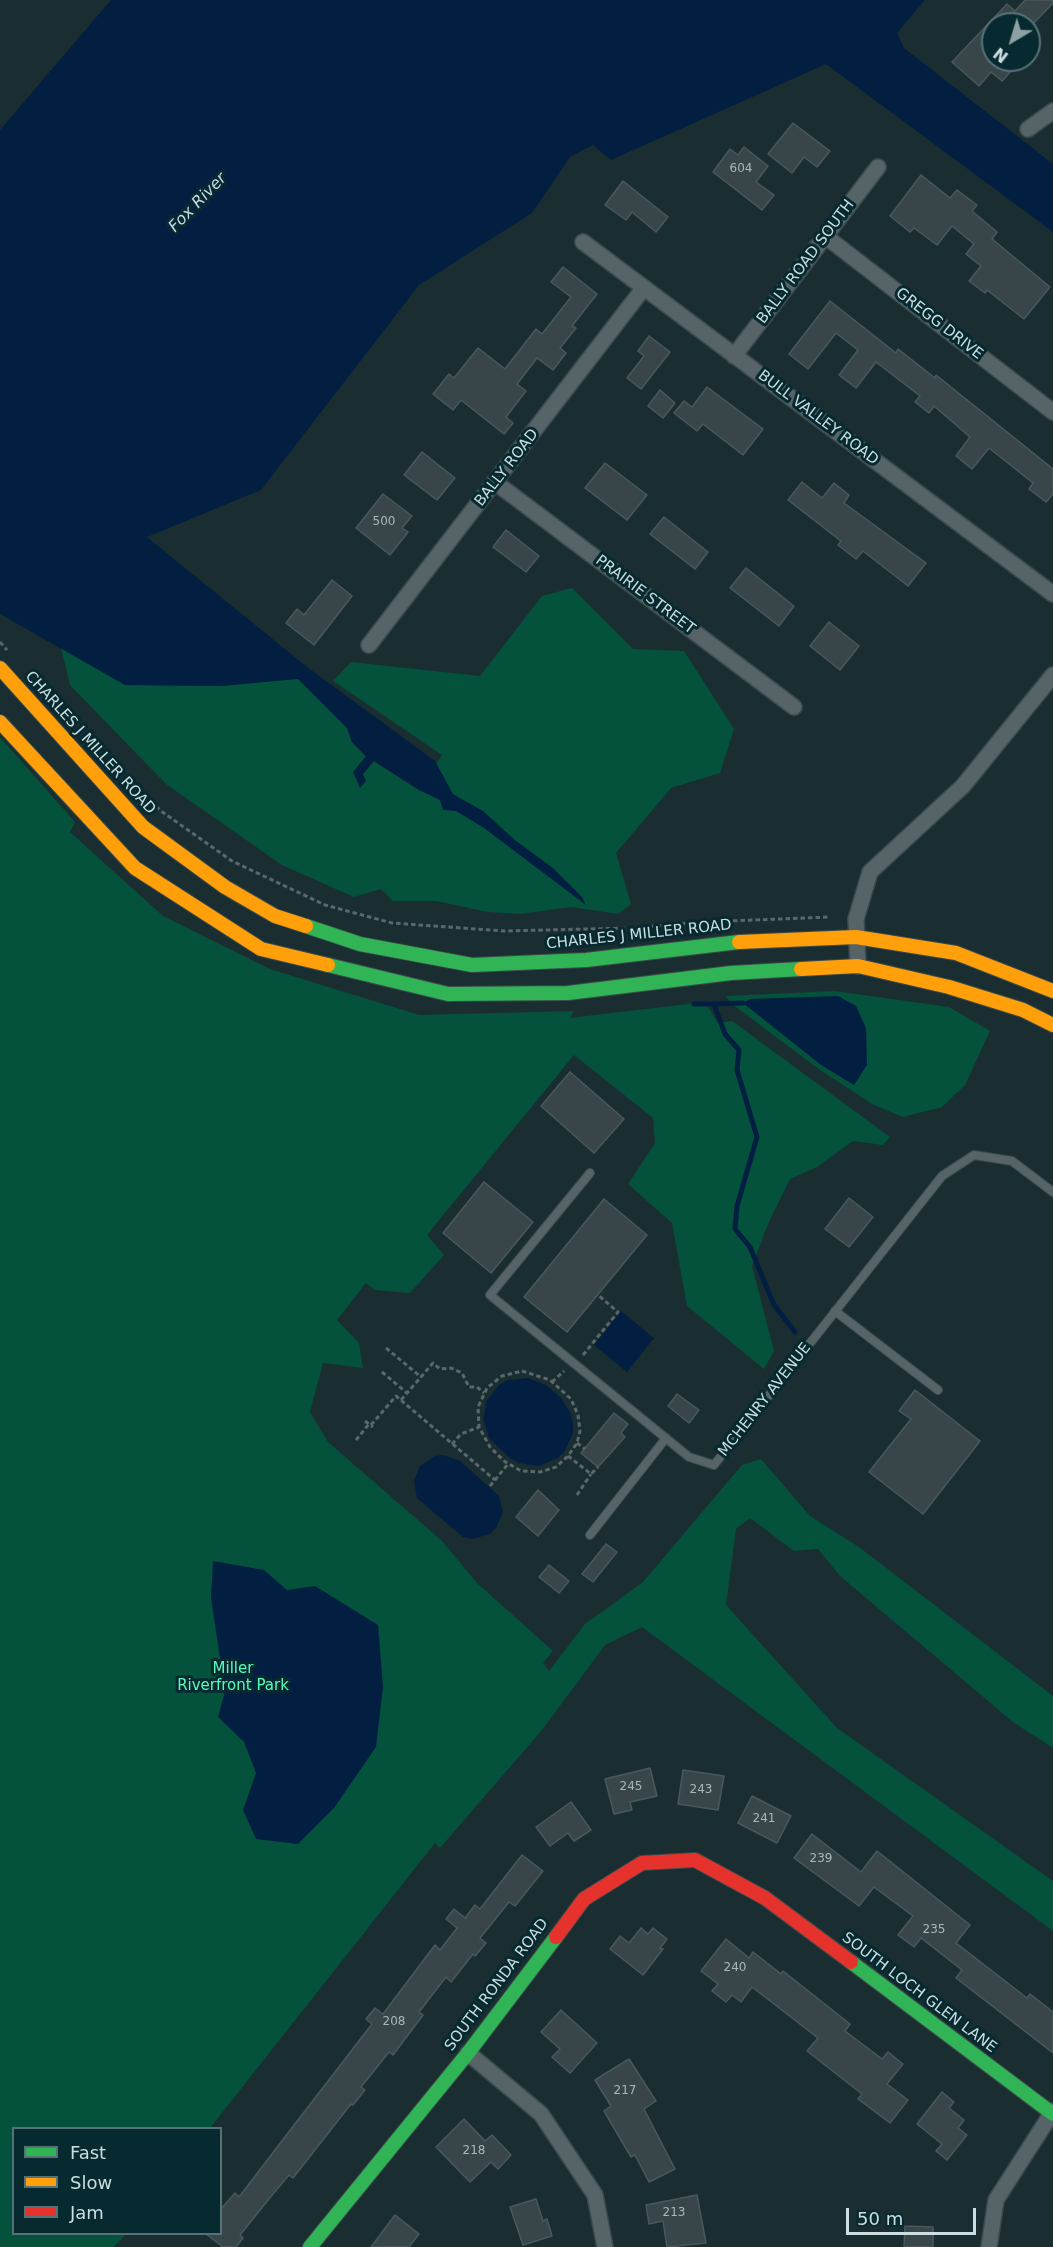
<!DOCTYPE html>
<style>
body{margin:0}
#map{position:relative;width:1053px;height:2247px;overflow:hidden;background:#1a2e31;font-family:"DejaVu Sans",sans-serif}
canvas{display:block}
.legend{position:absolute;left:12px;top:2127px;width:210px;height:108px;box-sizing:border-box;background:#062a30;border:2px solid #557277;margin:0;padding:8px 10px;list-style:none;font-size:18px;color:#cbdee1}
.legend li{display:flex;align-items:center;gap:12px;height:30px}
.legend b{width:30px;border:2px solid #557277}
.north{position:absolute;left:981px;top:12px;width:60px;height:60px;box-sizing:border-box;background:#062a30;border:2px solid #557277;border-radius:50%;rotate:218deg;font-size:16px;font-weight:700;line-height:24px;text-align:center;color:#cbdee1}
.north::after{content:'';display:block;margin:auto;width:21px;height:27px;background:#8da0a3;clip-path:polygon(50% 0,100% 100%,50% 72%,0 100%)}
.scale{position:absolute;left:846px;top:2208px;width:130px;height:27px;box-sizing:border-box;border:3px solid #cbdee1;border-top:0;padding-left:8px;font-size:18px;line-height:21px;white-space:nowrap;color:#cbdee1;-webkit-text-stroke:4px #062a30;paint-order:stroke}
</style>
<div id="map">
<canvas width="1053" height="2247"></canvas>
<ul class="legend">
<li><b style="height:8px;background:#30b455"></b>Fast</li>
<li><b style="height:8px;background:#ff9f0a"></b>Slow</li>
<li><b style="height:8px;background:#e5322d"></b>Jam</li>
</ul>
<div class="north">N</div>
<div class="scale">50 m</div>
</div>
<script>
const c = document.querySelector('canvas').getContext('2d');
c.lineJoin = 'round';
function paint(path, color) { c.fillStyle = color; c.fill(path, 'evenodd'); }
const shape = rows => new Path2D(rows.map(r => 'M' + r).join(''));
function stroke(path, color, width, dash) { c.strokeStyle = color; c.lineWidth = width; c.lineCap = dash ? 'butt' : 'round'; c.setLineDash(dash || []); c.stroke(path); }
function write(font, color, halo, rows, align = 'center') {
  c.font = font + ' "DejaVu Sans",sans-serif'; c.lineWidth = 6; c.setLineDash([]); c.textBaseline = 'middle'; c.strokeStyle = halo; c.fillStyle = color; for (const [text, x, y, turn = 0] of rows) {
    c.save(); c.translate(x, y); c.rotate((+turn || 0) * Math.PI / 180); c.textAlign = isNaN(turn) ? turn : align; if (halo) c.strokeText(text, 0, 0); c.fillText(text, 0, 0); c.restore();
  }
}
paint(shape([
 [572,588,633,649,684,651,734,729,720,773,671,788,616,853,631,904,618,914,571,907,520,914,488,912,436,901,393,901,381,889,354,897,282,865,166,784,70,685,61,648,125,685,221,686,298,678,347,728,352,742,366,757,363,774,373,761,419,790,442,755,333,681,351,662,480,676,542,596],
 [0,737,75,822,70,832,163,916,270,969,419,1015,574,1011,570,1018,705,1002,718,1023,732,1021,890,1137,883,1145,853,1141,817,1167,790,1179,768,1224,752,1266,774,1351,764,1369,687,1306,672,1223,628,1184,655,1143,653,1118,574,1055,427,1235,444,1255,410,1293,375,1290,366,1283,337,1320,359,1343,363,1368,323,1363,310,1412,328,1442,441,1540,477,1583,553,1651,543,1663,549,1671,585,1624,643,1582,742,1465,761,1459,810,1516,859,1547,1053,1696,1053,1748,1013,1722,840,1576,818,1549,794,1551,750,1518,736,1529,726,1605,837,1728,1053,1881,1053,1931,642,1627,605,1645,542,1730,440,1848,435,1843,210,2128,14,2128,14,2234,126,2234,114,2247,0,2247],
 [835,991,949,1007,990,1031,965,1085,942,1107,903,1117,872,1104,820,1070,732,1004,726,996]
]), '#04523b');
paint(shape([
 [111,0,925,0,897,33,904,48,1053,164,1053,232,826,64,611,160,593,145,570,157,532,213,419,285,261,490,147,537,307,667,435,761,453,794,483,811,515,840,553,868,582,897,586,905,484,828,456,811,443,810,440,800,419,790,374,761,363,774,366,781,360,788,353,772,366,756,352,742,347,728,298,679,221,686,125,685,0,614,0,130],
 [838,996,856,1006,866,1028,867,1065,854,1085,821,1065,743,1003,750,999],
 [621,1311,654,1338,627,1372,594,1345],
 [528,1378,546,1385,561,1398,571,1414,573,1423,573,1433,565,1451,558,1458,539,1466,519,1463,510,1458,489,1438,483,1419,487,1400,499,1385,508,1380],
 [443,1455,460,1461,499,1496,503,1512,496,1528,490,1534,472,1539,463,1537,417,1498,414,1481,420,1466,435,1456],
 [213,1561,264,1570,287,1590,315,1586,378,1625,383,1687,376,1747,334,1808,298,1844,256,1839,243,1810,256,1773,244,1742,218,1717,225,1691,211,1598]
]), '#021f41');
stroke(shape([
 [694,1004,714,1004,725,1034,739,1050,737,1070,757,1137,737,1206,735,1229,750,1247,774,1305,795,1332],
 [714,1004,743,1003]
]), '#021f41', 5);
const building = shape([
 [1025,0,1053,0,1053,3,1033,24,993,24,993,60,1021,60,1002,81,991,72,979,86,952,62,1007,4,1015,11,1025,0],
 [793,123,830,151,817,167,804,157,792,173,768,154,793,123],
 [744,147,768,166,756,182,774,195,762,210,713,172,730,149,738,155,744,147],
 [921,175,950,198,957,190,977,205,972,211,997,232,992,239,1050,287,1024,319,987,290,985,293,969,281,981,266,966,254,974,244,952,226,937,245,914,228,910,232,890,216,921,175],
 [623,181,668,217,656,232,632,212,626,220,605,205,623,181],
 [563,267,597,294,572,326,576,328,560,348,566,353,553,370,537,358,517,384,526,391,506,417,513,423,504,434,461,400,453,410,433,394,449,374,454,378,478,348,505,369,536,329,542,334,571,297,551,282,563,267],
 [830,301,896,353,898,349,935,378,936,375,1053,469,1053,494,1046,502,1029,489,1033,483,989,448,972,469,956,456,970,437,934,406,929,413,915,402,920,396,876,362,856,388,839,375,858,350,836,333,808,369,789,354,830,301],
 [649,336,670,352,641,389,627,378,644,356,638,351,649,336],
 [707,387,763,429,743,455,703,424,697,431,674,413,684,401,692,407,707,387],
 [660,390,675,403,663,418,648,406,660,390],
 [422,452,455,478,437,500,404,475,422,452],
 [605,463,647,495,627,520,585,488,605,463],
 [802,482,822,498,834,483,849,495,844,503,926,563,908,586,863,551,856,559,838,545,841,541,788,500,802,482],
 [383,494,412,516,402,528,408,532,390,555,356,528,383,494],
 [664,517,708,552,695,569,650,534,664,517],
 [506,530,539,556,526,572,493,547,506,530],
 [746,568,794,606,779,626,730,588,746,568],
 [332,580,352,596,314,645,286,623,297,609,304,615,332,580],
 [829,622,859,646,840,670,810,646,829,622],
 [570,1072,624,1119,594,1153,541,1106,570,1072],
 [484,1182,533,1222,491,1273,443,1233,484,1182],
 [849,1198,873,1217,849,1247,825,1229,849,1198],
 [604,1199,647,1235,567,1332,524,1297,604,1199],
 [915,1390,980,1441,923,1514,869,1472,911,1419,899,1411,915,1390],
 [677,1394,699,1410,689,1423,668,1406,677,1394],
 [614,1413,628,1424,621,1433,625,1437,598,1467,581,1453,614,1413],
 [538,1490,559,1510,538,1536,516,1517,538,1490],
 [606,1544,617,1552,593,1582,582,1574,606,1544],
 [549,1565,569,1581,559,1593,539,1577,549,1565],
 [650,1768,657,1796,630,1802,632,1810,614,1814,605,1779,650,1768],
 [683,1770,724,1776,718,1810,678,1804,683,1770],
 [752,1796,791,1816,777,1843,738,1823,752,1796],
 [571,1802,591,1830,574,1841,568,1833,550,1846,536,1827,571,1802],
 [812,1834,861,1872,877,1851,970,1925,956,1943,1027,1998,1030,1994,1053,2012,1053,2053,956,1978,962,1970,921,1938,914,1947,898,1935,913,1916,874,1887,859,1906,794,1858,812,1834],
 [522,1855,543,1871,515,1906,509,1902,480,1938,486,1943,475,1956,473,1954,451,1982,446,1977,419,2012,423,2015,393,2055,389,2052,361,2087,365,2090,353,2105,351,2104,293,2178,289,2175,273,2194,240,2235,243,2238,236,2247,223,2247,206,2234,220,2234,220,2210,235,2193,239,2197,288,2133,372,2024,366,2019,375,2008,383,2014,435,1945,440,1950,457,1928,446,1919,454,1909,465,1918,475,1905,480,1909,522,1855],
 [641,1928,648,1934,653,1928,667,1939,660,1948,663,1949,643,1975,610,1949,620,1936,629,1943,641,1928],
 [726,1939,749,1958,753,1952,781,1974,783,1971,850,2024,845,2031,882,2059,888,2052,903,2064,887,2084,908,2100,890,2123,858,2099,862,2094,807,2051,818,2038,752,1987,741,2002,732,1995,726,2002,712,1991,718,1984,701,1971,726,1939],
 [561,2010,597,2043,570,2073,552,2057,560,2049,541,2032,561,2010],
 [629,2059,656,2101,644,2109,675,2169,649,2182,635,2155,631,2157,604,2111,611,2106,595,2080,629,2059],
 [942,2092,954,2102,949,2108,964,2120,958,2128,967,2135,947,2160,936,2151,942,2144,917,2124,942,2092],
 [464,2119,485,2141,492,2135,511,2155,498,2169,491,2162,470,2182,436,2147,464,2119],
 [697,2195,706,2243,667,2247,663,2221,649,2224,646,2205,697,2195],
 [536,2199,543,2221,547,2219,552,2236,523,2245,510,2207,536,2199],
 [395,2215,419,2234,409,2247,371,2247,395,2215],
 [905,2226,933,2227,933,2247,904,2247,905,2226]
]);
paint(building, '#38464a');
stroke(building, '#4a585c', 1.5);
const lane = shape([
 [590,1173,490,1295,689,1457,714,1465,942,1176,974,1155,1012,1161,1053,1192],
 [835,1311,938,1390],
 [590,1535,666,1438]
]);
const street = shape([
 [1028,129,1053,111],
 [825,236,1053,412],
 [583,242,1053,594],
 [734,356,878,167],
 [496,483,794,707],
 [369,645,643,289],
 [858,966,856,919,870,872,963,786,1053,675],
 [468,2053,541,2114,595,2195,605,2247],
 [989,2247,996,2200,1053,2111]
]);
const fast = shape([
 [306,926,360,944,472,965,586,960,739,942],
 [328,965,448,994,568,993,731,973,801,969],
 [851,1962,1053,2114],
 [310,2247,468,2053,556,1937]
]);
const slow = shape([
 [0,668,143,827,225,887,275,916,306,926],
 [0,722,135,868,261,949,328,965],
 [739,942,856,937,956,953,1053,991],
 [801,969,858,966,949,987,1023,1010,1053,1025]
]);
const jam = shape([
 [556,1937,584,1899,642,1863,695,1860,765,1898,851,1962]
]);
stroke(lane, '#3b4a4c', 10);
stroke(street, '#3b4a4c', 18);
stroke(fast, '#3b4a4c', 16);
stroke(slow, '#3b4a4c', 16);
stroke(jam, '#3b4a4c', 16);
stroke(shape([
 [0,642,7,650],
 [134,786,161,811,232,861,325,905,392,923,504,931,629,928,704,922,830,917],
 [386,1348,421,1377],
 [583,1355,618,1312,598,1295],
 [522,1371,550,1380,571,1399,578,1415,580,1431,577,1443,568,1456,556,1467,540,1472,521,1471,504,1461,490,1447,479,1427,478,1407,487,1388,502,1376,522,1371],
 [382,1372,407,1393],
 [552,1382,564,1371],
 [401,1400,433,1363,440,1369,451,1368,462,1373,469,1387,477,1387,484,1393],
 [365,1421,373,1427],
 [371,1425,396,1396,495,1480],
 [356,1440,369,1424],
 [577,1443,585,1449],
 [452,1444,461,1434,479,1427],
 [568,1456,591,1474,598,1467],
 [490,1486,508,1464],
 [577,1495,591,1474]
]), '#5b6769', 3, [4.5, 3]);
stroke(lane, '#566467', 8);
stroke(street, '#566467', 15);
stroke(fast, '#30b455', 14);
stroke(slow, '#ff9f0a', 14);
stroke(jam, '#e5322d', 14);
write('12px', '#a6b8bb', null, [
 ["604",741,169],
 ["500",384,522],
 ["245",631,1787],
 ["243",701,1790],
 ["241",764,1819],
 ["239",821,1859],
 ["235",934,1930],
 ["240",735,1968],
 ["208",394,2022],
 ["217",625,2091],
 ["218",474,2151],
 ["213",674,2213]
]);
write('15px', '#cbdee1', '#062a30', [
 ["BALLY ROAD SOUTH",806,262,-53],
 ["GREGG DRIVE",939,324,38],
 ["BULL VALLEY ROAD",818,418,37],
 ["BALLY ROAD",507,468,-52],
 ["PRAIRIE STREET",645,595,37],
 ["CHARLES J MILLER ROAD",90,743,48],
 ["CHARLES J MILLER ROAD",639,935,-6],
 ["MCHENRY AVENUE",765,1400,-52],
 ["SOUTH RONDA ROAD",497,1985,-53],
 ["SOUTH LOCH GLEN LANE",919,1993,37]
]);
write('15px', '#5bfabc', '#062a30', [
 ["Miller",233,1669],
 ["Riverfront Park",233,1686]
]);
write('italic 16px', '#c8d8eb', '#062a30', [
 ["Fox River",198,203,-46]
]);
</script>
